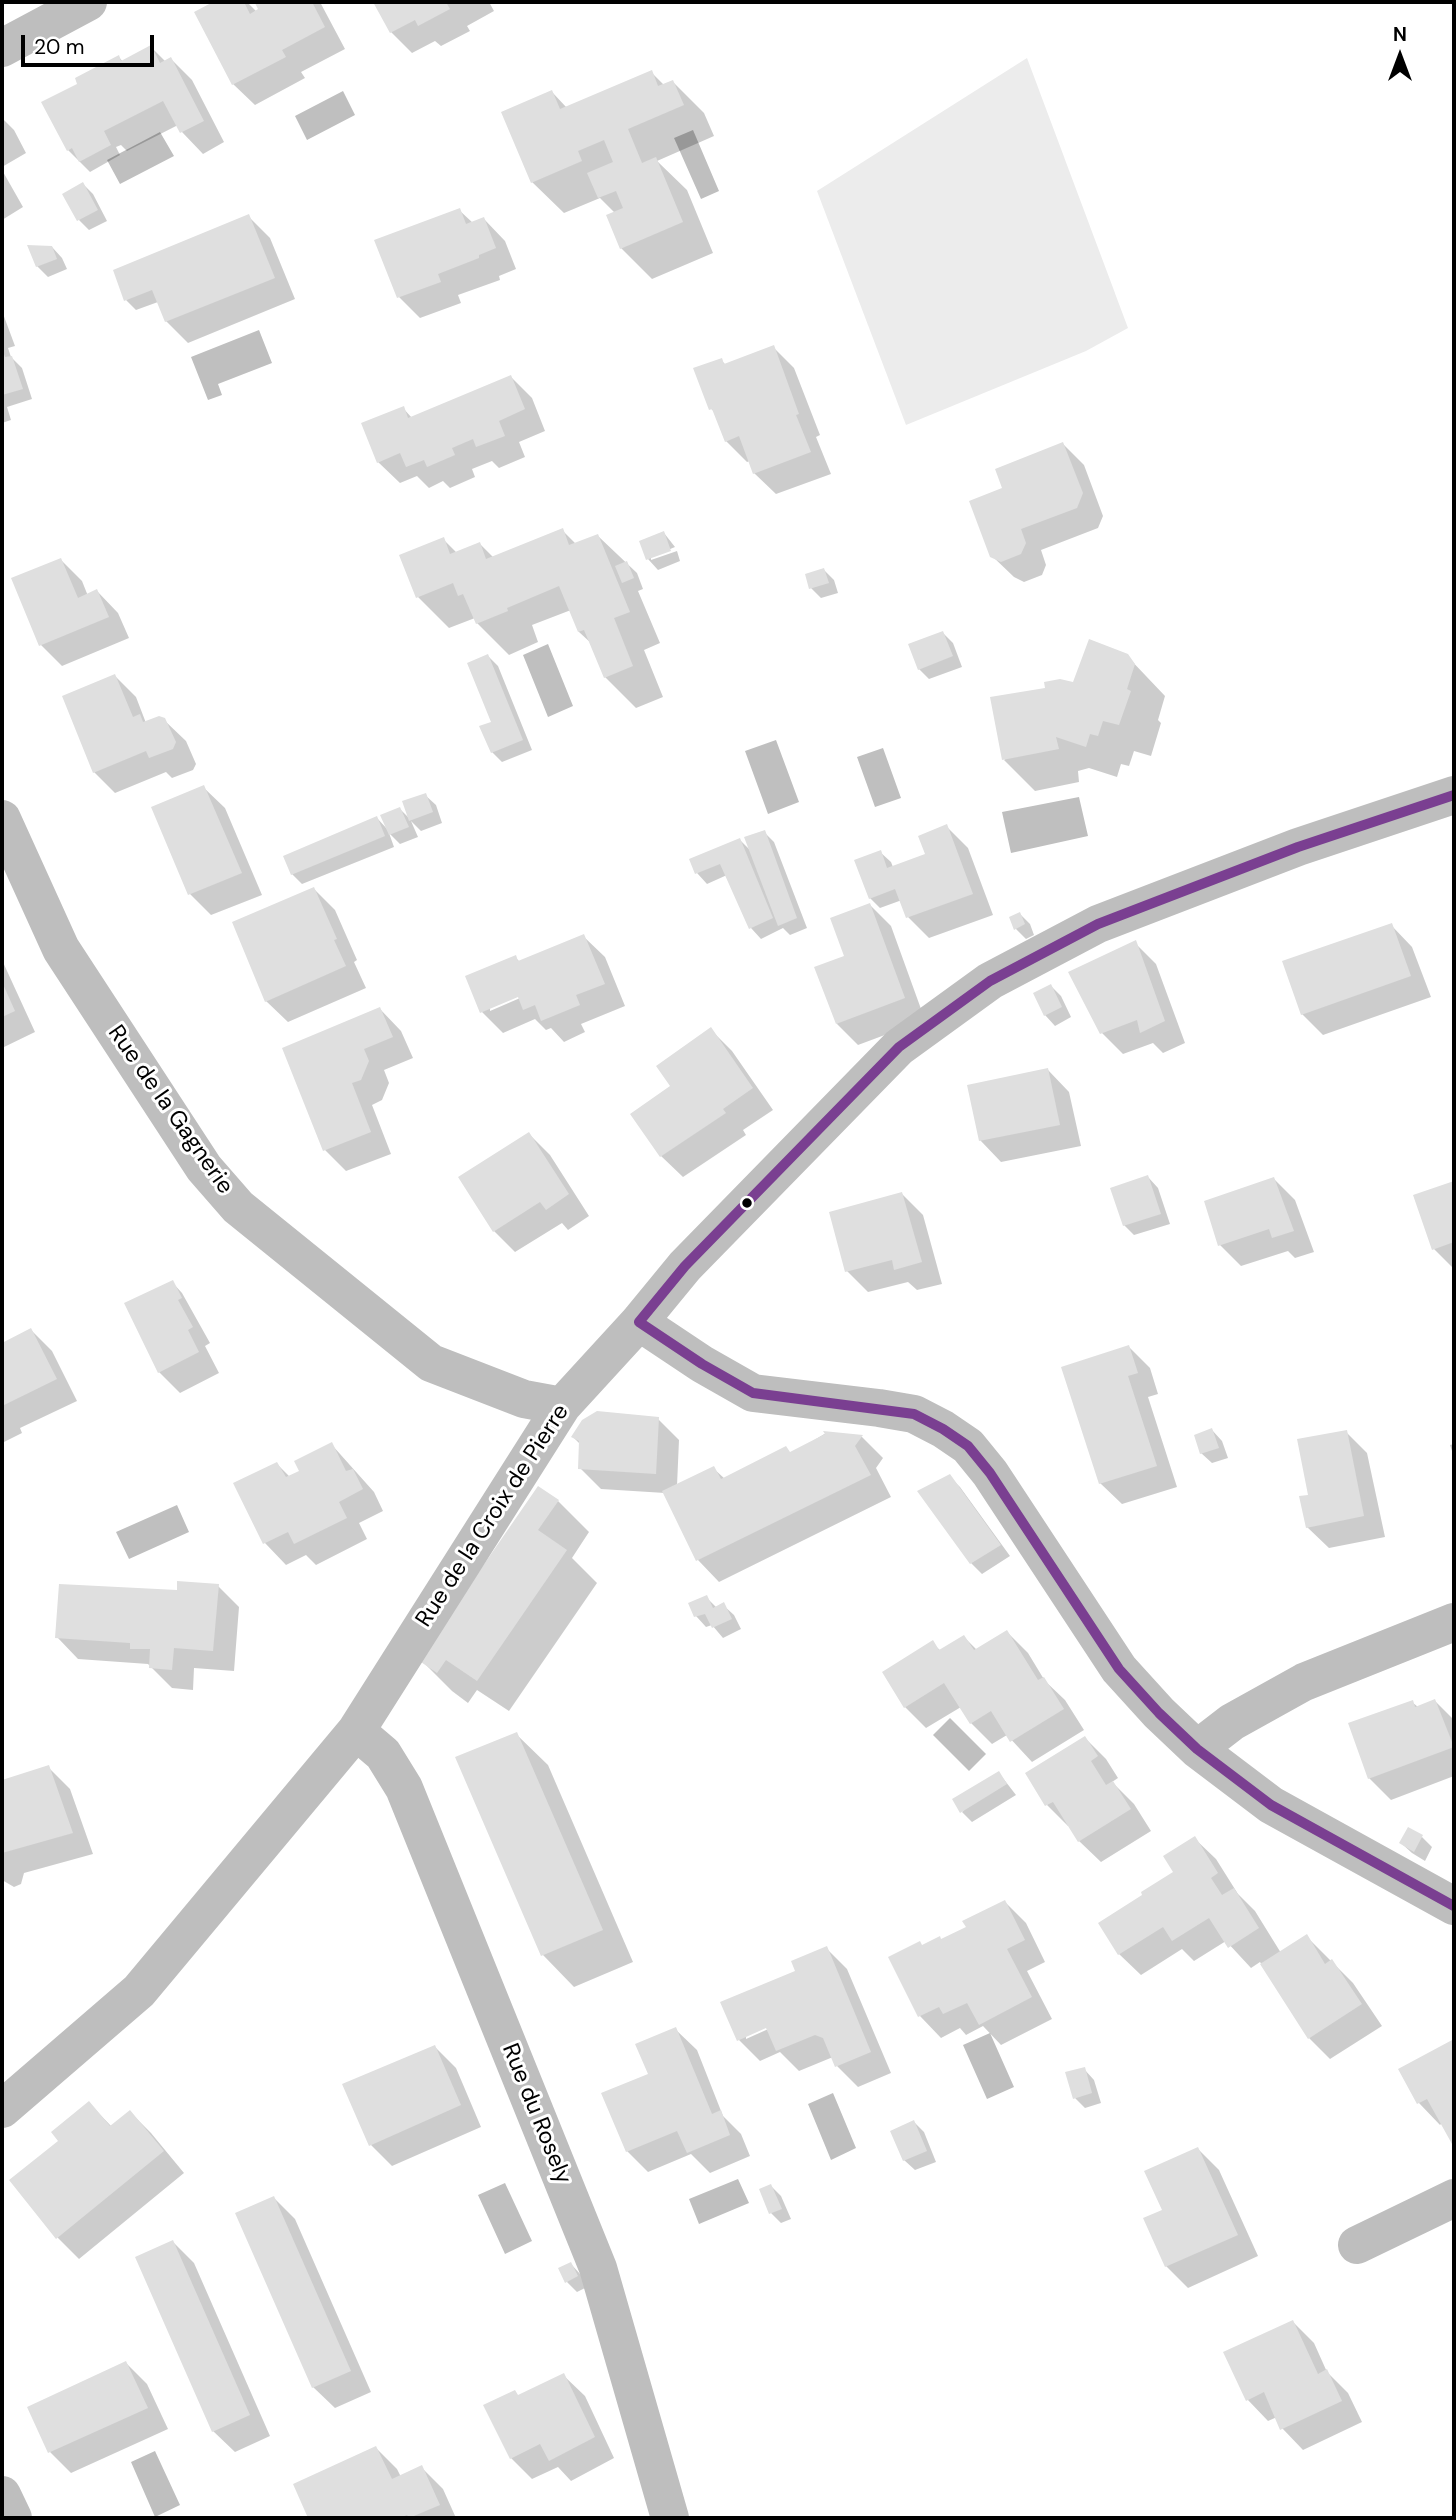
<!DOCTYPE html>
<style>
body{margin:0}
#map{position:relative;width:1456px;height:2520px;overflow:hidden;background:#fff;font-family:"DM Sans",sans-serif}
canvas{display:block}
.frame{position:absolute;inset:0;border:4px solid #000;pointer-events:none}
.north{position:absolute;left:1365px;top:21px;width:70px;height:70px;-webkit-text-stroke:5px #fff;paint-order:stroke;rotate:0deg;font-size:19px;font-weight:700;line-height:28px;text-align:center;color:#000}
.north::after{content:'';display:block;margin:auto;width:24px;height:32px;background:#000;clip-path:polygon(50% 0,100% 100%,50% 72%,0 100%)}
.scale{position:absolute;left:21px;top:35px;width:133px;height:32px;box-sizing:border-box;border:4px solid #000;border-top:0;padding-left:9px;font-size:21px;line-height:24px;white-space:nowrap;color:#000;-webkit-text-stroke:5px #fff;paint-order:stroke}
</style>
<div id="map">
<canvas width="1456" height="2520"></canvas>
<div class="frame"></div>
<div class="north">N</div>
<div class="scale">20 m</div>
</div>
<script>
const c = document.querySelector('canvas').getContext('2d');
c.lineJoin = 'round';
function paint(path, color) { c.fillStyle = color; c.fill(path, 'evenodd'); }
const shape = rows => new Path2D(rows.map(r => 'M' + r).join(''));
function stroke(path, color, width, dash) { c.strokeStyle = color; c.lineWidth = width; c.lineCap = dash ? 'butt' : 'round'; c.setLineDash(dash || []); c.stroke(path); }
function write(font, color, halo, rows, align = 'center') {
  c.font = font + ' "DM Sans",sans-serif'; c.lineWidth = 6; c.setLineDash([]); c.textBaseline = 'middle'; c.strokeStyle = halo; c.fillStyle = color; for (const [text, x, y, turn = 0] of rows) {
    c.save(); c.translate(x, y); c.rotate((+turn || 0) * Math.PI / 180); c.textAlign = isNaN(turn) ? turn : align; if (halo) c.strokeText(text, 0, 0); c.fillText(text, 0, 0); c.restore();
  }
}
paint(shape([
 [1027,58,1128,328,1086,351,906,425,817,191]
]), '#ececec');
paint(shape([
 [343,91,355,115,307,140,295,116],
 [693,130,719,191,701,199,674,138],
 [160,132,174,156,120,184,107,160],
 [259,330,272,363,218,384,222,395,208,400,191,357],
 [548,644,573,706,548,717,523,655],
 [776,740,799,802,768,814,745,751],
 [883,748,901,798,875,807,857,757],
 [1079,797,1088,836,1011,853,1002,812],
 [177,1505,189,1532,129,1559,116,1532],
 [950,1718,986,1754,969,1771,933,1735],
 [990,2033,1014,2087,987,2099,963,2045],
 [833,2093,856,2148,831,2160,808,2104],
 [738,2179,749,2203,699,2224,689,2199],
 [505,2183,532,2241,505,2254,478,2195],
 [155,2451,180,2505,155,2517,131,2462]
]), '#bfbfbf');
paint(shape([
 [217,2,247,2,257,12,261,10,257,4,261,2,320,2,345,49,301,72,305,78,255,105,233,84,196,13],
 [375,2,489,2,494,11,467,26,470,31,441,46,435,41,412,53,391,32],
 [151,47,166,62,171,59,192,80,224,142,203,154,182,132,178,125,127,151,121,145,116,147,120,155,90,172,68,150,79,84,119,57,123,62],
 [651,72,664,85,673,82,704,113,714,136,657,161,687,190,713,253,652,279,621,248,615,213,600,198,564,213,532,182,552,92,567,108],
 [2,118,14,130,26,153,2,167],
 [2,170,23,207,2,220],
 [83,184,93,194,107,221,89,230,79,220],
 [459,210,473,223,484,219,505,241,516,269,499,276,500,280,458,295,461,303,420,318,399,297],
 [249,217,270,238,295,299,188,343,166,321,158,302,136,310,126,300],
 [52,247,62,258,67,269,48,277,37,266],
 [2,311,15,346,8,348,11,357,22,368,32,399,7,407,11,420,2,423],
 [773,347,794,368,820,435,816,437,831,474,776,494,754,473,750,461,747,462,726,441,716,413,710,408,721,360,726,365],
 [511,377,532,398,545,431,519,442,525,457,499,468,492,461,472,469,475,477,450,488,443,481,429,488,417,476,400,483,378,462,403,408,412,418],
 [1063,444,1084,465,1103,516,1098,528,1041,550,1046,565,1042,575,1024,582,1014,577,992,556,1005,489],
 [562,530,576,544,598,536,637,573,643,589,638,591,660,643,644,650,663,697,636,708,605,677,592,644,579,632,571,610,532,625,538,642,509,655,477,623,475,618,449,628,418,597,443,539,457,553,480,544,494,558],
 [664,533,675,547,651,557,651,560,677,551,680,561,658,570,648,559],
 [61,560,82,581,88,596,97,591,118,613,129,638,62,666,41,645],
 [824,570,834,580,838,593,821,598,811,588],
 [943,633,953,643,962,667,929,679,919,669],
 [488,656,498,666,532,750,502,762,492,752,493,723],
 [1127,656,1165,696,1158,720,1161,723,1151,756,1134,751,1129,766,1121,764,1117,777,1089,768,1078,771,1079,782,1035,791,1004,760],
 [115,676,136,697,146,723,164,720,186,741,196,764,193,770,172,778,166,772,115,793,94,772],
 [203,787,225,808,262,895,211,915,190,894],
 [425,795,436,805,442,823,421,831,411,821,418,837,400,844,389,833,394,847,302,884,292,874,377,818,388,830,400,809,410,819],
 [946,826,968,848,993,915,929,938,908,917,902,900,880,908,870,898,880,852,891,862,893,867,927,855],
 [764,832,774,842,807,928,790,935,783,928,761,939,751,928,727,875,707,884,697,873,740,840,752,852],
 [314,889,335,910,357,960,354,962,366,988,288,1022,266,1001],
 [870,905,891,926,925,1020,858,1045,837,1024,846,957],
 [1020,914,1030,924,1034,935,1026,939,1016,929,1012,918],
 [1391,925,1412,947,1431,997,1323,1035,1302,1014],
 [583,936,605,957,625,1006,581,1024,585,1032,564,1042,551,1028,546,1030,535,1019,503,1033,482,1012,515,957,520,962],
 [525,992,527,995,490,1011,490,1007],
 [1135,943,1156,964,1185,1043,1163,1053,1153,1043,1123,1054,1102,1033],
 [2,960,35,1032,2,1048],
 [1051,986,1061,996,1071,1017,1055,1026,1045,1015],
 [380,1009,401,1031,413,1058,384,1070,389,1083,382,1100,372,1105,391,1154,346,1171,325,1150,284,1048],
 [711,1030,732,1051,773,1110,743,1130,746,1135,683,1177,661,1156,673,1087],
 [1048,1070,1069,1092,1081,1146,1001,1162,980,1140],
 [529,1134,550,1155,589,1216,568,1230,562,1223,515,1252,494,1231],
 [1148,1177,1158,1188,1170,1224,1134,1235,1124,1225],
 [1274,1179,1295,1200,1314,1252,1295,1258,1288,1251,1241,1266,1220,1245],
 [1454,1183,1454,1269,1434,1249,1415,1196],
 [902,1194,923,1215,942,1284,917,1290,908,1282,868,1292,847,1271],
 [172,1282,182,1293,210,1343,205,1346,219,1373,180,1393,159,1372],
 [31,1330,52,1351,77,1401,20,1428,22,1433,2,1443,2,1345],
 [1129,1347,1150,1368,1158,1394,1148,1397,1177,1487,1122,1504,1100,1483],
 [658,1419,679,1440,677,1486,713,1468,725,1479,791,1454,826,1433,862,1437,883,1458,876,1468,891,1497,719,1582,698,1560,665,1493,601,1489,580,1468,581,1445,573,1437],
 [1212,1430,1222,1441,1228,1458,1212,1463,1201,1453],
 [1346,1432,1367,1453,1385,1537,1329,1548,1307,1527,1310,1496],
 [1454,1444,1454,1457,1450,1445],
 [332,1445,374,1492,383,1511,359,1523,367,1539,316,1565,306,1555,286,1565,265,1543,235,1483,277,1464,290,1477,301,1472],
 [950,1477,960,1487,1010,1556,982,1574,971,1563,920,1491],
 [558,1501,589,1532,572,1558,597,1583,509,1711,477,1690,468,1703,452,1691,421,1660],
 [218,1586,239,1607,234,1671,194,1668,193,1690,172,1688,148,1664,78,1659,57,1637,178,1592],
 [706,1597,717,1608,723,1605,734,1615,741,1629,723,1638,712,1625,706,1627,696,1616],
 [1007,1632,1028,1653,1045,1681,1065,1700,1084,1730,1032,1762,1007,1735,992,1744,971,1723,961,1707,926,1728,905,1707,932,1643,941,1651,964,1637,977,1650],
 [1435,1701,1454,1720,1454,1776,1391,1800,1369,1778,1412,1702,1418,1707],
 [516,1734,548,1765,633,1962,574,1987,543,1955,457,1758],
 [1085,1738,1106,1759,1118,1778,1112,1782,1134,1804,1151,1831,1101,1862,1079,1841,1070,1825,1068,1826,1047,1805],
 [48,1767,70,1789,93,1854,24,1873,21,1884,14,1887,2,1880,2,1782],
 [999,1773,1016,1795,972,1822,962,1812],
 [1422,1837,1432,1847,1425,1861,1412,1853,1401,1843],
 [1194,1838,1216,1859,1238,1894,1255,1911,1281,1953,1306,1936,1353,1983,1382,2026,1330,2059,1309,2038,1260,1962,1251,1968,1226,1941,1194,1961,1182,1949,1141,1975,1119,1954,1176,1872],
 [1005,1902,1026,1923,1045,1962,1027,1971,1052,2019,1001,2045,983,2026,966,2035,960,2028,941,2038,920,2016,891,1958,942,1941,968,1927],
 [826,1948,847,1969,891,2073,858,2087,837,2066,833,2057,799,2071,780,2052,760,2061,738,2039,798,1972],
 [773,2023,775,2026,746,2039,746,2035],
 [675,2029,697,2050,723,2116,741,2134,750,2156,710,2173,691,2154,648,2172,627,2151,650,2075],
 [1454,2041,1454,2144,1442,2123,1440,2125,1419,2103,1400,2069],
 [435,2047,456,2068,481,2127,392,2166,371,2145],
 [1084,2069,1094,2080,1101,2103,1085,2108,1075,2098],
 [89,2103,112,2127,130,2112,151,2133,184,2173,79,2259,58,2238,12,2181,60,2141],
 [914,2122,924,2132,936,2162,915,2170,904,2160],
 [1198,2149,1219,2170,1258,2256,1188,2288,1166,2266,1165,2211],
 [771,2186,781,2196,791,2219,781,2223,771,2213],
 [274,2198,295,2219,371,2392,335,2408,313,2387],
 [173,2242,194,2263,270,2436,235,2452,213,2431],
 [571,2264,581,2275,587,2287,577,2292,567,2282],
 [1293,2322,1314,2343,1327,2372,1348,2393,1362,2422,1303,2450,1282,2428,1277,2417,1268,2421,1247,2399],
 [126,2363,147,2384,168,2429,71,2473,50,2452,29,2408],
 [563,2375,585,2396,614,2458,571,2481,558,2467,532,2479,511,2458],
 [376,2448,397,2469,401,2477,421,2467,443,2489,456,2518,310,2518,295,2485]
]), '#0003');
paint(shape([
 [213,2,244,2,250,14,258,9,255,3,258,2,312,2,325,27,282,50,286,57,232,85,194,12],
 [373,2,451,2,447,4,450,9,418,26,415,20,390,33],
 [151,45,160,63,171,57,204,121,180,133,163,101,104,131,111,145,79,162,72,148,67,151,41,102,77,84,75,78,119,55,121,61],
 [652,70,658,86,673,80,684,105,628,129,642,163,656,157,683,222,620,249,606,215,623,208,616,191,598,198,587,173,613,162,604,140,578,151,582,161,531,183,501,112,552,90,560,109],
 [83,182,98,210,77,221,62,194],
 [460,208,466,224,484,217,496,248,479,255,479,258,438,274,441,282,397,298,374,240],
 [249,214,275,278,165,322,152,290,124,301,113,270],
 [27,245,52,246,57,259,36,267],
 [774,345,799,414,796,415,811,452,753,474,739,436,725,442,712,409,709,410,693,368,722,358,724,364],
 [2,349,5,357,12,356,23,389,2,395],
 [511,375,525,409,499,421,505,436,476,447,473,439,452,448,455,455,427,467,424,460,406,467,400,453,377,463,361,423,404,406,408,418],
 [1063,442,1083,493,1077,508,1021,529,1026,543,1021,554,1001,562,990,557,969,501,1002,488,995,469],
 [563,528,569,545,598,534,630,612,614,618,633,666,604,678,584,630,578,632,559,586,507,608,508,611,476,624,463,594,458,596,453,583,416,598,399,555,444,537,450,554,480,542,486,559],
 [664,531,671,551,646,560,639,541],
 [61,558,78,598,97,589,109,617,39,646,11,578],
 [627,561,634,578,622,583,615,566],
 [824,568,829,583,809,589,805,574],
 [943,631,953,656,918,670,908,644],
 [1089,639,1128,654,1135,664,1127,689,1131,691,1119,725,1103,721,1098,736,1090,734,1086,747,1056,737,1059,749,1002,760,990,697,1045,688,1044,682,1060,679,1073,682],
 [488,654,523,740,491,753,479,726,491,722,467,663],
 [115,674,133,717,140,714,143,722,159,716,165,718,176,742,173,749,149,758,146,751,93,773,62,696],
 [204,785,242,873,188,895,151,807],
 [426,793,433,812,409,821,402,801],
 [400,807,409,827,389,835,380,815],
 [377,816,385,836,291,875,283,856],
 [947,824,973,894,906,918,895,889,869,899,854,860,881,850,887,868,925,854,918,836],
 [765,830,797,918,778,926,744,837],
 [740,838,773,918,749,929,720,864,695,874,689,859],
 [314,887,337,939,334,940,346,966,265,1002,232,922],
 [870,903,905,998,836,1024,814,967,844,956,830,918],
 [1020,912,1025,924,1014,930,1009,917],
 [1392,923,1411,976,1301,1015,1282,961],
 [584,934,605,984,576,995,580,1005,541,1021,535,1005,523,1010,518,997,480,1013,465,976,516,955,518,961],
 [1136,940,1165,1021,1140,1033,1137,1020,1100,1034,1068,972],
 [2,982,15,1011,2,1017],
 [1051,984,1062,1007,1044,1016,1033,993],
 [380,1007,393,1037,364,1049,369,1061,361,1080,352,1083,371,1132,323,1151,282,1048],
 [711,1027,753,1088,723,1109,726,1113,660,1157,630,1114,670,1086,656,1066],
 [1048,1068,1060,1125,979,1141,967,1085],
 [529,1132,569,1194,546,1210,540,1202,493,1232,458,1177],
 [1148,1175,1161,1214,1123,1226,1110,1188],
 [1274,1177,1294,1231,1272,1238,1269,1229,1218,1246,1204,1201],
 [1454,1181,1454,1242,1432,1250,1413,1195],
 [902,1192,922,1262,894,1270,892,1260,845,1272,829,1212],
 [173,1280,182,1298,178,1300,193,1327,188,1330,199,1352,158,1373,124,1303],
 [31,1328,57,1379,2,1406,2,1343],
 [1129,1345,1138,1373,1128,1376,1157,1466,1099,1484,1061,1367],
 [597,1411,659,1417,656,1474,578,1469,579,1441,571,1437,582,1420],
 [1212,1428,1219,1448,1200,1454,1194,1435],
 [1347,1430,1364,1516,1306,1528,1299,1496,1308,1495,1297,1439],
 [823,1431,863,1435,855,1446,871,1475,696,1561,662,1491,714,1466,721,1479,786,1446,790,1452,825,1434],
 [332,1442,346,1471,353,1469,363,1489,339,1502,347,1518,294,1544,288,1532,263,1544,233,1483,277,1462,286,1477,299,1471,294,1461],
 [950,1474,1001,1545,970,1564,917,1491],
 [538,1486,559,1500,538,1530,567,1550,477,1681,446,1660,437,1673,418,1660],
 [177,1581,219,1584,213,1651,174,1648,172,1670,149,1668,150,1649,130,1649,130,1643,55,1638,59,1584,177,1590],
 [707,1595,713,1608,724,1602,732,1619,712,1628,705,1614,694,1617,688,1603],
 [1007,1630,1038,1680,1044,1677,1064,1709,1010,1742,991,1711,970,1724,944,1683,904,1708,882,1672,933,1640,939,1650,964,1635,974,1650],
 [1435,1699,1454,1747,1368,1779,1348,1723,1413,1700,1415,1707],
 [517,1732,603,1930,541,1956,455,1757],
 [1085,1736,1098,1756,1091,1761,1106,1785,1113,1781,1131,1809,1078,1842,1053,1802,1045,1806,1025,1773],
 [49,1765,73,1833,2,1853,2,1780],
 [999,1771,1007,1784,960,1813,952,1799],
 [1408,1827,1423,1835,1414,1852,1399,1843],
 [1195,1836,1218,1873,1211,1878,1222,1895,1234,1888,1259,1928,1228,1948,1209,1918,1172,1941,1163,1927,1118,1955,1098,1923,1142,1895,1141,1892,1173,1872,1163,1856],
 [1005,1900,1025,1940,1007,1949,1032,1997,979,2025,967,2003,943,2014,939,2007,918,2017,888,1957,920,1941,922,1945,940,1936,941,1939,966,1927,962,1921],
 [1307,1934,1325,1964,1332,1959,1362,2004,1308,2039,1260,1964],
 [827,1946,871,2052,835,2067,823,2038,815,2035,776,2051,766,2028,737,2041,720,2002,795,1971,791,1961],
 [676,2027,712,2114,721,2110,730,2135,687,2153,677,2131,626,2152,601,2093,648,2074,635,2044],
 [1454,2039,1454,2143,1452,2144,1427,2099,1417,2104,1398,2069],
 [435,2045,461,2105,369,2146,342,2084],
 [1085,2067,1092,2093,1073,2099,1065,2072],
 [89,2101,110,2126,130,2110,164,2151,56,2239,9,2180,58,2141,51,2132],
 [914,2120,927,2151,903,2161,890,2131],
 [1198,2147,1238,2235,1165,2267,1143,2218,1162,2210,1144,2171],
 [771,2184,782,2209,769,2214,759,2189],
 [274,2196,351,2371,312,2388,235,2213],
 [173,2240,250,2415,212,2432,135,2257],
 [571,2262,578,2276,565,2283,558,2268],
 [1293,2320,1318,2374,1327,2369,1342,2401,1280,2430,1264,2392,1246,2401,1223,2352],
 [126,2361,148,2408,48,2453,27,2407],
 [564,2373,595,2437,549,2461,540,2444,510,2459,483,2405,515,2390,518,2395],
 [376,2446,392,2479,422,2465,440,2505,409,2518,407,2515,400,2518,308,2518,293,2484]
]), '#dfdfdf');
stroke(shape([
 [2,48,88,2],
 [2,819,61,949,204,1168,238,1207,431,1363,524,1399,562,1406],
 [639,1322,702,1364,753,1393,879,1408,914,1414,943,1429,968,1446,990,1473,1119,1669,1159,1713,1197,1749,1271,1805,1454,1906],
 [356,1731,383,1754,404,1788,598,2268,670,2518],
 [1197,1749,1232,1722,1304,1682,1454,1622],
 [2,2109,139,1991,356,1731,562,1406,639,1322,685,1266,899,1047,990,981,1098,924,1298,847,1454,795],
 [1357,2245,1454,2198],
 [2,2495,13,2518]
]), '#bebebe', 38);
stroke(shape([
 [639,1322,702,1364,753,1393,914,1414,943,1429,968,1446,990,1473,1119,1669,1159,1713,1197,1749,1271,1805,1454,1906],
 [639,1322,685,1266,899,1047,990,981,1098,924,1298,847,1454,795]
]), '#7a3f91', 10);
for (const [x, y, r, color] of [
 [747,1203,6,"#000"]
]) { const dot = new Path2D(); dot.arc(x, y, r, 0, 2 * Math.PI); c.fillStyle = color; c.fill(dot); stroke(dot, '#fff', 2.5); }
write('23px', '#000', '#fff', [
 ["Rue de la Gagnerie",170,1110,55],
 ["Rue de la Croix de Pierre",493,1516,-57],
 ["Rue du Rosely",536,2114,68]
]);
</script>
